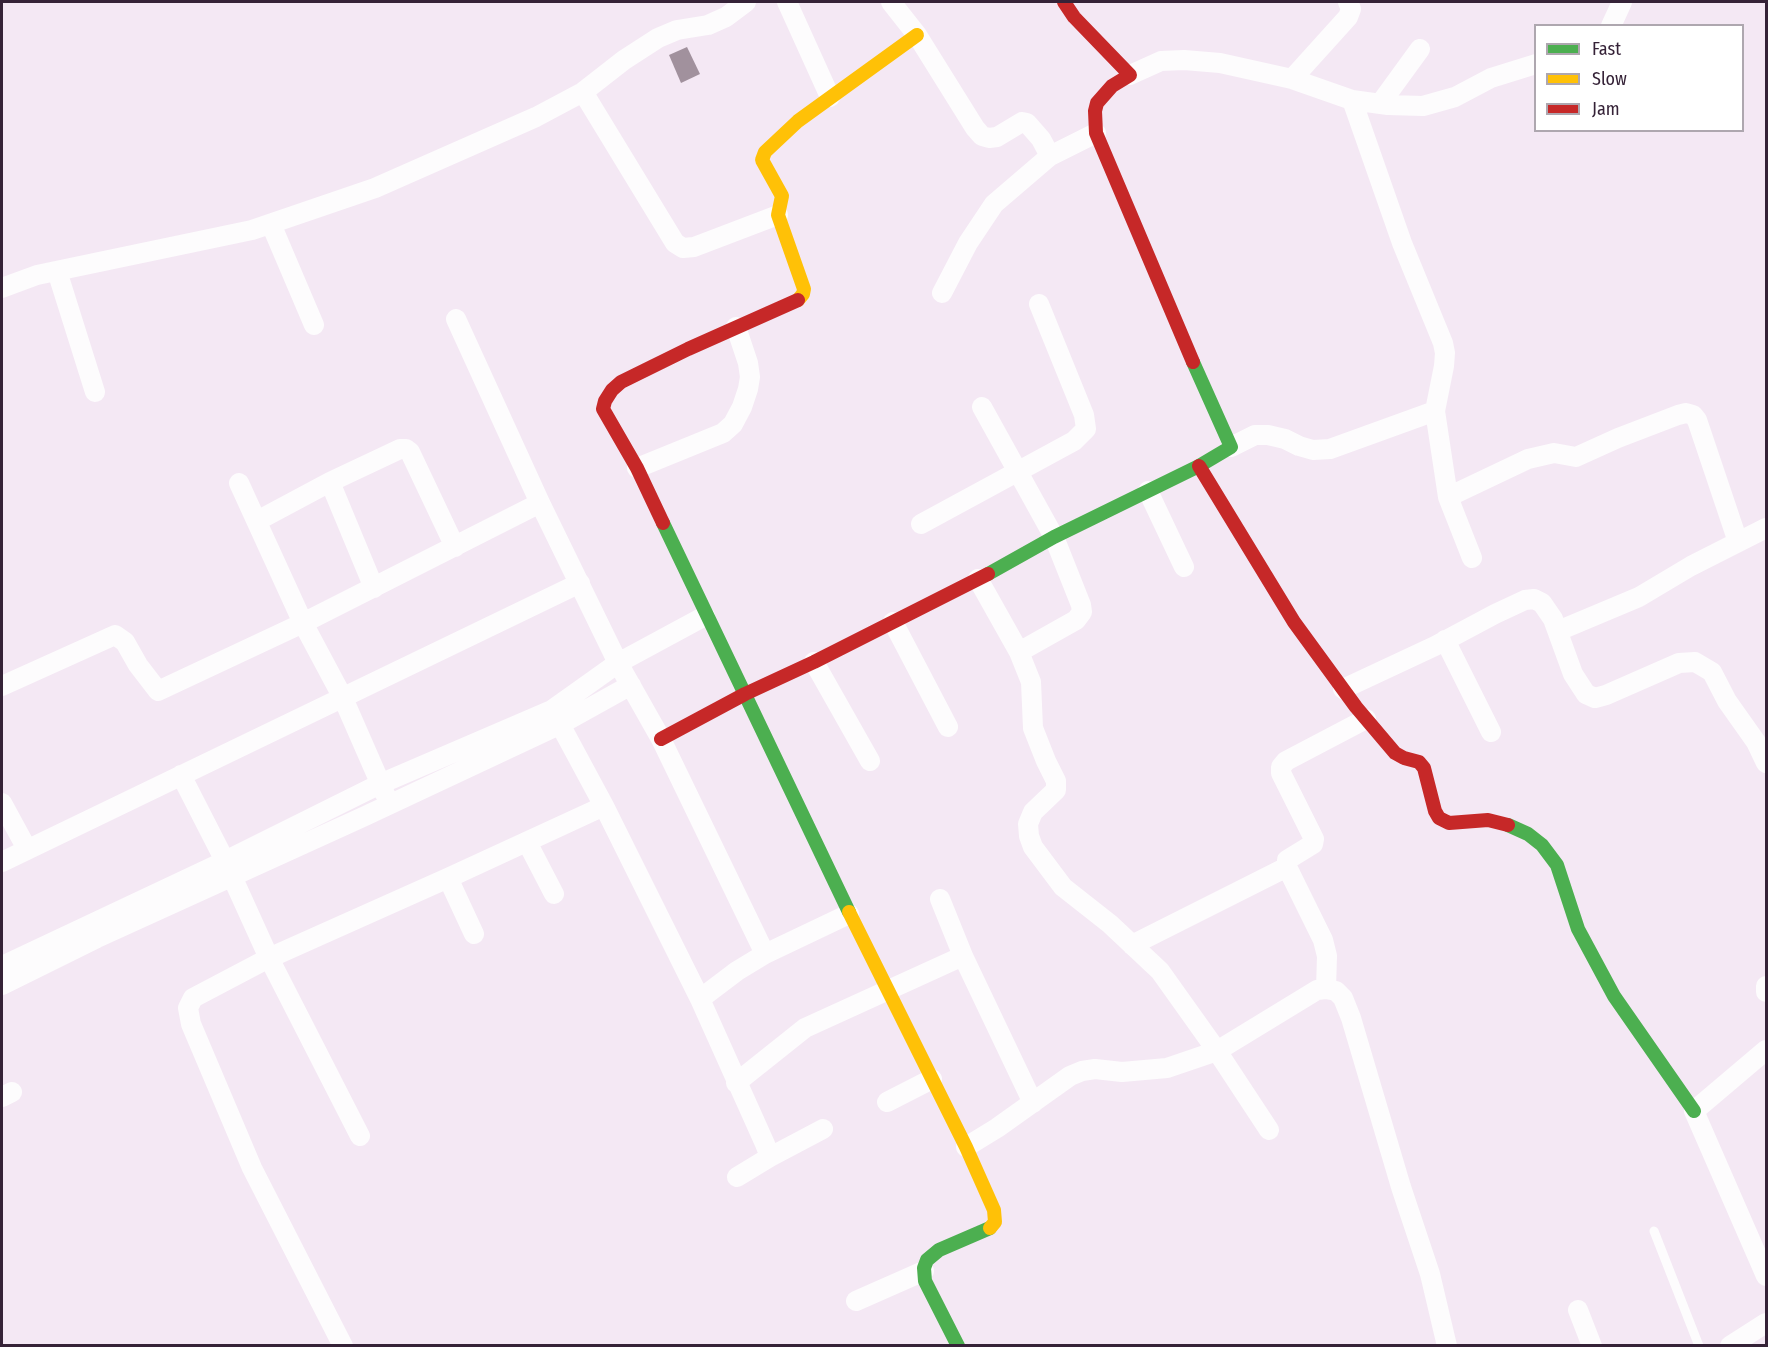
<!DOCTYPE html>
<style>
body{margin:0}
#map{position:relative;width:1768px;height:1347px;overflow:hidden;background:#f4e8f4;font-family:"Fira Sans Condensed",sans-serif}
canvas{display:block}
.frame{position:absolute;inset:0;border:3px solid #352237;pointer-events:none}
.legend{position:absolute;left:1534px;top:24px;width:210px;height:108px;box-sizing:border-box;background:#fff;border:2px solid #aea7af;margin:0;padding:8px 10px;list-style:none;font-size:18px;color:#352237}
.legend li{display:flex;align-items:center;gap:12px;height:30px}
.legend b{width:30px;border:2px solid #aea7af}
</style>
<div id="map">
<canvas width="1768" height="1347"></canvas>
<div class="frame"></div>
<ul class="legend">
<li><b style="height:8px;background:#4caf50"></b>Fast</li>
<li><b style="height:8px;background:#ffc107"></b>Slow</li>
<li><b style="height:8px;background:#c62828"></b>Jam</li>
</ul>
</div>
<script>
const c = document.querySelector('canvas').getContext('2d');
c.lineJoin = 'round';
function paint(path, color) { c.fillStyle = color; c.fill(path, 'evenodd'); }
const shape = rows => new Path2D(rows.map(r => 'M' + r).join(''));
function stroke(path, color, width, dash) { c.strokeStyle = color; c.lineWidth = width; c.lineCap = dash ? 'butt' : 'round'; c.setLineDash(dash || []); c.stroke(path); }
paint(shape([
 [687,47,700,74,681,83,669,55]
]), '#a1919d');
stroke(shape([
 [1654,1231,1699,1346]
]), '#fdfcfd', 9);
stroke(shape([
 [787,2,830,97],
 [891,2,917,35,975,128,982,136,989,138,997,137,1022,122,1027,123,1041,139,1050,156,1096,133],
 [1611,26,1622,2],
 [1130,75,1161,61,1184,60,1220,63,1292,79,1352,100,1388,105,1423,106,1455,97,1491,78,1536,64],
 [1292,79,1348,17,1351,9,1348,2],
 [583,92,675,243,683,248,694,247,778,215],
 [1352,100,1402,243,1443,343,1445,353,1444,366,1435,411,1448,497,1472,558],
 [1380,104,1420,49],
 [271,224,314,325],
 [57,271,95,392],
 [2,288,37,275,252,230,375,188,536,117,583,92,624,60,658,38,677,30,708,25,726,17,746,2],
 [942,293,968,243,994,204,1050,156],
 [456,319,540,503,618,663,661,739,765,954],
 [982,407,1054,537,1081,605,1082,612,1076,620,1019,652],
 [1231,447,1255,435,1268,435,1285,439,1299,446,1313,450,1330,449,1435,411],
 [637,468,723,433,733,424,742,407,748,389,750,377,748,363,736,327],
 [330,482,374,588],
 [239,483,303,623,343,698,385,794],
 [1148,491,1184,567],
 [1448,497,1528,459,1554,453,1576,457,1618,438,1678,415,1686,413,1693,415,1697,420,1738,542],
 [257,521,330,482,400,449,406,449,410,452,455,547],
 [921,524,1074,441,1086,429,1084,415,1039,304],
 [978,579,1019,652,1031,682,1033,728,1046,761,1056,781,1056,790,1033,812,1028,824,1029,836,1033,847,1063,887,1110,924,1160,971,1217,1051,1269,1130],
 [893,622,948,727],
 [1558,631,1639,597,1691,566,1766,528],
 [1445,640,1491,732],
 [814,662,870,761],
 [2,686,115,635,125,642,138,665,158,691,303,623,540,503],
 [1343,689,1435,646,1495,614,1525,600,1534,599,1542,603,1553,619,1573,674,1586,694,1595,698,1606,695,1679,663,1695,662,1712,672,1727,701,1756,742,1766,763],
 [555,715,604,806,700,999,765,1144,770,1157,737,1177],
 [181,775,225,861,269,958,360,1136],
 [2,803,27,849],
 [527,842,554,894],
 [2,862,580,583],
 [448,878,474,934],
 [940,899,963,956],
 [1132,945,1287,867],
 [2,966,225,861,380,784,552,710,618,663,705,616],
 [2,985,97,938,363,817,559,725,631,685],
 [1766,986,1766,992],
 [1326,989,1327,956,1323,940,1287,867,1287,860,1313,844,1314,839,1281,773,1281,767,1286,761,1366,719],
 [700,999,737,971,765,954,849,914],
 [1766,1050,1694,1111,1766,1276],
 [736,1083,805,1028,963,956,1033,1103],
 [2,1097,12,1092],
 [887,1102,932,1079],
 [966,1147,997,1128,1070,1076,1082,1071,1095,1069,1122,1072,1167,1068,1217,1051,1317,990,1326,989,1336,991,1343,998,1351,1018,1401,1187,1430,1274,1447,1346],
 [770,1157,823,1129],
 [856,1301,924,1271],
 [1578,1310,1592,1346],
 [343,1346,252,1168,191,1024,188,1008,193,998,269,958,448,878,604,806],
 [1730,1346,1766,1323]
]), '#fdfcfd', 20);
stroke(shape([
 [663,523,849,912],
 [988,574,1054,537,1199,466,1231,447,1193,362],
 [1508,825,1528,834,1542,845,1557,865,1578,929,1614,996,1694,1111],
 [958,1346,925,1281,924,1268,927,1260,939,1250,990,1228]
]), '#4caf50', 14);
stroke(shape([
 [798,300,803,294,804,289,778,215,782,196,762,160,765,152,798,121,917,35],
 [849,912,966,1147,994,1210,995,1222,990,1228]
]), '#ffc107', 14);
stroke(shape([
 [1064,2,1074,17,1130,75,1112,86,1097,103,1095,111,1096,133,1193,362],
 [1199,466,1294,622,1356,707,1395,753,1404,758,1419,762,1424,768,1435,811,1439,818,1449,823,1488,820,1508,825],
 [663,523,637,468,603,409,605,401,612,390,621,382,688,349,798,300],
 [661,739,745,694,814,662,988,574]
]), '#c62828', 14);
</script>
